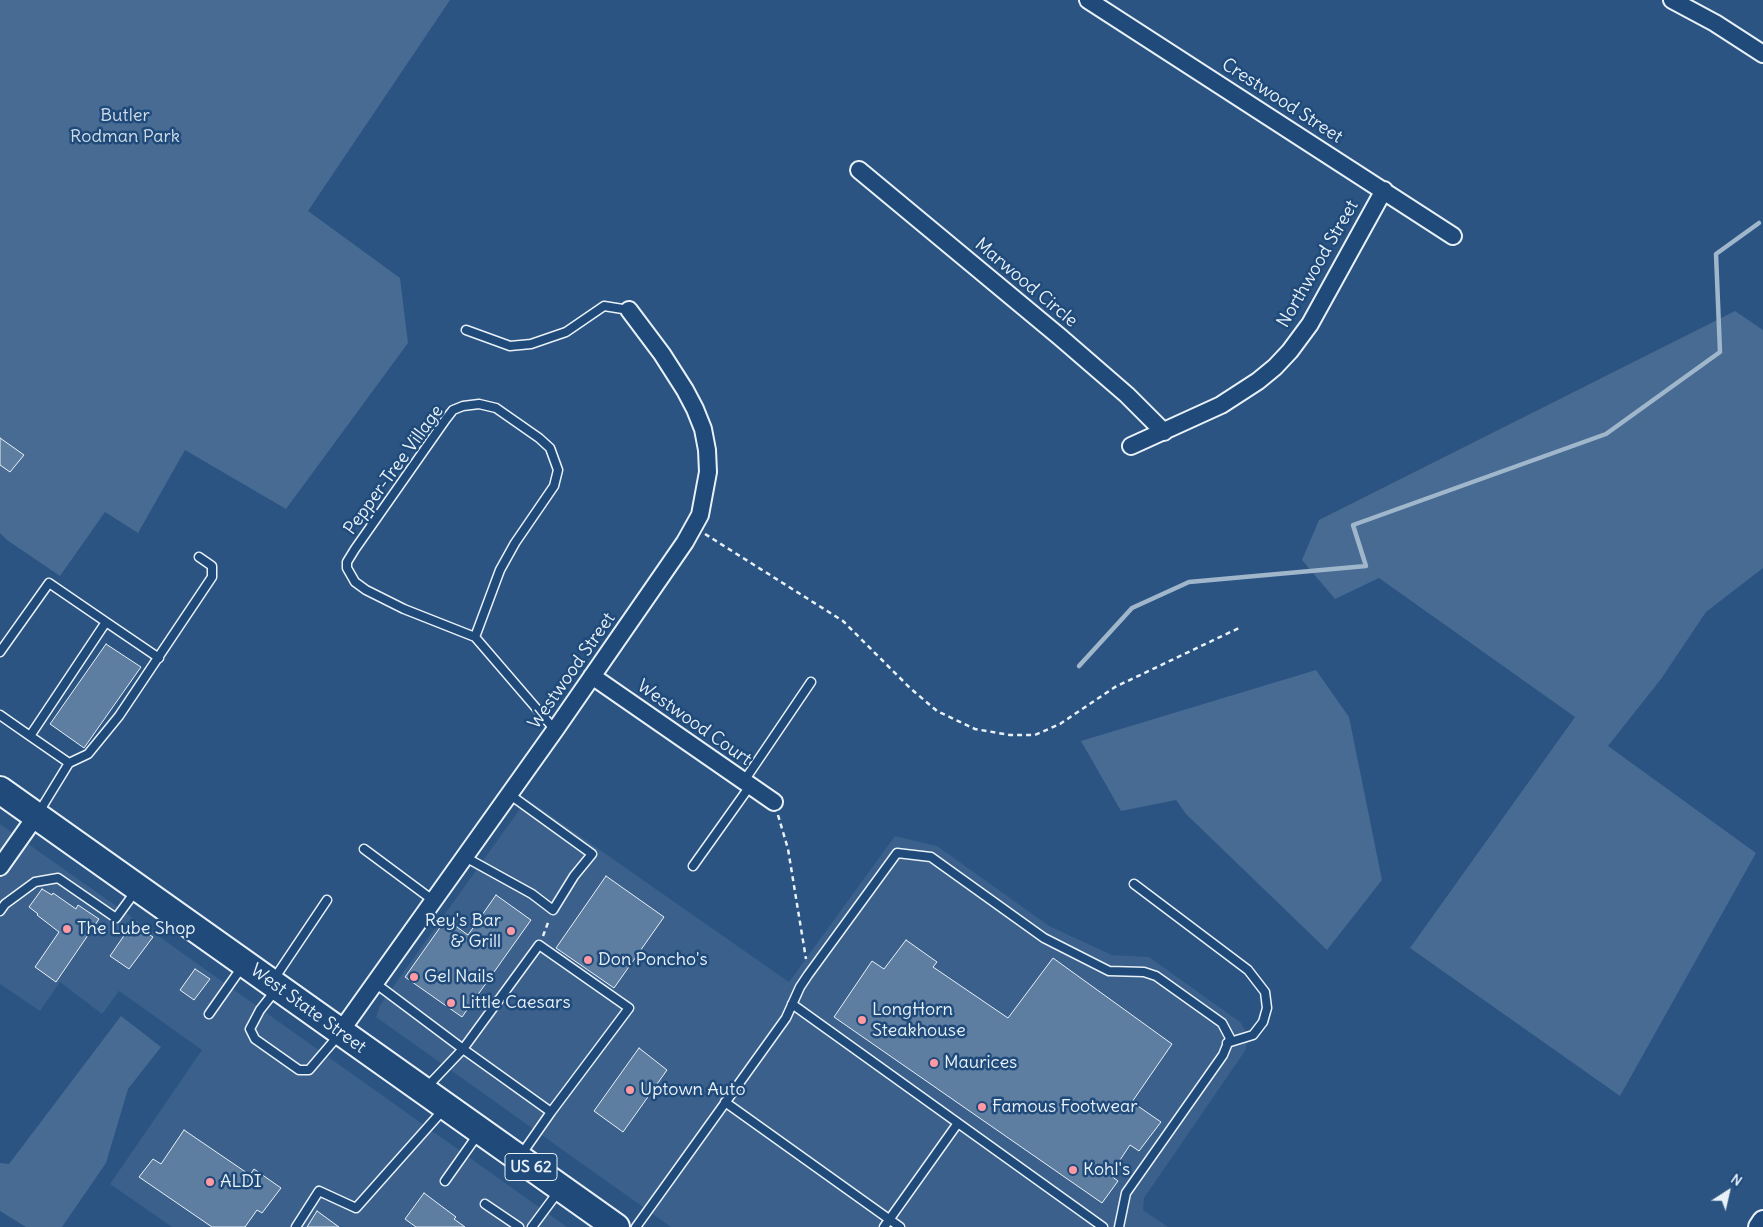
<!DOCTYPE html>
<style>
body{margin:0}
#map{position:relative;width:1763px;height:1227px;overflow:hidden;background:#2b5482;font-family:Delius,sans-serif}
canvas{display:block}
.north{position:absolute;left:1703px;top:1167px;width:50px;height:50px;-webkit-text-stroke:4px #1f4a7a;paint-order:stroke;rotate:35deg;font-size:14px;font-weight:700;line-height:20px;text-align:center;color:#e8f1f8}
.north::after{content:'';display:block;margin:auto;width:18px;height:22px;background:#e8f1f8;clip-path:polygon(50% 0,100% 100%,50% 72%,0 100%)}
</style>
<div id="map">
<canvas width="1763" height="1227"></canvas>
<div class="north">N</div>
</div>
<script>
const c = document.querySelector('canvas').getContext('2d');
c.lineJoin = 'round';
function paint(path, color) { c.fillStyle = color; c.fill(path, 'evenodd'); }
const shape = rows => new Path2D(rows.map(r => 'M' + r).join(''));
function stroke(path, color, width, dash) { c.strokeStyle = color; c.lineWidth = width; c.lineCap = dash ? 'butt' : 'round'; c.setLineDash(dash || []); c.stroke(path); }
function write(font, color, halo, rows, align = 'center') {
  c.font = font + ' Delius,sans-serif'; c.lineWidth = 5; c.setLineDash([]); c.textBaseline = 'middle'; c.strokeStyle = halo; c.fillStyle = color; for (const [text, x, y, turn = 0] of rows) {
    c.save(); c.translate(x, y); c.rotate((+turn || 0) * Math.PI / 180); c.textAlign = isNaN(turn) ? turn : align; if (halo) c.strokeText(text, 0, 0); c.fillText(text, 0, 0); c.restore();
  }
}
paint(shape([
 [527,799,789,982,895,836,937,846,1049,926,1112,955,1149,957,1240,1022,1249,1036,1245,1051,1144,1198,1143,1210,1168,1227,671,1227,376,1017,380,1005],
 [0,824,136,920,567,1227,172,1227,110,1184,202,1050,119,991,102,1014,60,982,40,1011,0,984]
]), '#3a608b');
paint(shape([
 [0,0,450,0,308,211,400,278,408,343,286,509,185,450,138,533,105,512,60,576,7,540,0,533],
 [1735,311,1763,330,1763,568,1706,612,1661,679,1608,746,1756,853,1620,1096,1410,948,1575,717,1379,578,1335,599,1302,560,1319,520],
 [1316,670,1349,717,1382,880,1327,950,1186,814,1176,800,1121,811,1081,741],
 [121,1016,161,1047,128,1089,106,1163,62,1227,26,1227,0,1211,0,1163,9,1164]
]), '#476b93');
stroke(shape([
 [1079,666,1132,608,1189,582,1366,566,1353,525,1606,434,1720,352,1716,254,1759,223]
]), '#a0b6cb', 4.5);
const building = shape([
 [0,438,24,455,10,472,0,465,0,438],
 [106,644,141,667,84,748,50,724,106,644],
 [606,876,664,917,614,988,556,948,606,876],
 [42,889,52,895,53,893,76,909,78,905,99,919,56,982,35,967,59,932,37,915,38,914,29,907,42,889],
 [496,895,531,920,462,1017,405,977,446,919,468,935,496,895],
 [132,924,153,937,129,969,110,956,132,924],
 [906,940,937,962,933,967,1008,1018,1053,958,1172,1044,1132,1102,1161,1122,1139,1151,1130,1145,1110,1175,1118,1181,1102,1203,834,1017,872,961,884,969,906,940],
 [195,969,210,979,194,1000,180,990,195,969],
 [639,1048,667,1070,623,1132,594,1111,639,1048],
 [184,1130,250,1175,254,1169,281,1188,262,1213,257,1210,245,1227,212,1227,139,1177,153,1159,161,1164,184,1130],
 [424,1193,456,1217,454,1219,465,1227,416,1227,405,1219,424,1193],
 [317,1211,339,1227,307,1227,317,1211]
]);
paint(building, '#5d7da1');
stroke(building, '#e8f1f8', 1);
const service = shape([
 [466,330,510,346,531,344,566,332,604,306,629,310],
 [479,404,496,408,539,438,550,448,558,470,554,486,515,543,500,570,475,637,404,609,366,590,355,582,347,568,347,562,355,549,446,419,453,410,463,406,479,404],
 [106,622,159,658],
 [475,637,555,730],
 [0,652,49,583,106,622,30,736,69,763,39,812],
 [0,715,30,736],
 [69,763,88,754,119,716,212,577,212,566,199,557],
 [744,781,811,682],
 [364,849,434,901],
 [465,857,532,894,553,910,574,876,592,854,509,794],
 [693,866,750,786],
 [1134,884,1248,970,1265,992,1267,1008,1263,1022,1253,1035,1227,1043],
 [0,911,5,904,35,882,58,878,116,918,135,892],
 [274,979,327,900],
 [375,983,463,1049,551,1112,521,1155],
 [275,991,260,1010,250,1029,255,1039,299,1070,309,1070,338,1036],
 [792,1004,1103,1227],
 [209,1014,242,967],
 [426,1088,463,1049,539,945,629,1008,551,1112],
 [725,1102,900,1227],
 [445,1181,479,1133],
 [485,1204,519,1227],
 [296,1227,319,1191,356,1208,444,1109],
 [532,1227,558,1192],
 [636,1227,786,1018,800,987,808,975,897,853,931,857,1044,938,1109,971,1144,972,1156,976,1222,1023,1230,1038,1223,1055,1126,1193,1119,1227],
 [884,1227,958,1123]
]);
const minor = shape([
 [1088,0,1453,236],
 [1672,0,1715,23,1763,54],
 [859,170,1060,337,1127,395,1164,432],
 [1131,446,1221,405,1258,381,1275,367,1290,351,1310,324,1384,190],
 [592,676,774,802],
 [0,867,36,816],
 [340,1032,555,730,685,542,700,515,708,472,707,450,703,429,695,409,685,390,662,354,629,310]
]);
const tertiary = shape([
 [1759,1227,1763,1221]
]);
const trunk = shape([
 [0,790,616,1227]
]);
stroke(service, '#e8f1f8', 11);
stroke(minor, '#e8f1f8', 20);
stroke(tertiary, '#e8f1f8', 24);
stroke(trunk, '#e8f1f8', 30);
stroke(shape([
 [705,534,843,621,910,688,937,711,975,729,1010,735,1035,735,1060,724,1115,687,1239,628],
 [778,815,788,849,806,959],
 [543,936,549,920]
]), '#e8f1f8', 2.5, [5, 4]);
stroke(service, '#1f4a7a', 8);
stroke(minor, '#1f4a7a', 16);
stroke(tertiary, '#1f4a7a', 20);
stroke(trunk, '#1f4a7a', 26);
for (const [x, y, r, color] of [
 [67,929,5,"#ff9aa2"],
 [511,931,5,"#ff9aa2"],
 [588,960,5,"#ff9aa2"],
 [414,977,5,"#ff9aa2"],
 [451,1003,5,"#ff9aa2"],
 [862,1020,5,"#ff9aa2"],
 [934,1063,5,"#ff9aa2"],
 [630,1090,5,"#ff9aa2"],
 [982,1107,5,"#ff9aa2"],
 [1073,1170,5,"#ff9aa2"],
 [210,1182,5,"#ff9aa2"]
]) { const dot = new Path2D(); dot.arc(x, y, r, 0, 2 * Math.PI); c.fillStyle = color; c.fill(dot); stroke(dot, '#1f4a7a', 2); }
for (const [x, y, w] of [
 [531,1167,52]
]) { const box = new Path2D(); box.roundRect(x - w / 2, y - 13.5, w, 27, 4); c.fillStyle = '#1f4a7a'; c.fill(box); stroke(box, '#e8f1f8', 1); }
write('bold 16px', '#e8f1f8', null, [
 ["US 62",531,1167]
]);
write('18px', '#e8f1f8', '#1f4a7a', [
 ["Crestwood Street",1282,101,33],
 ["Northwood Street",1318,264,-60],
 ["Marwood Circle",1026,283,40],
 ["Pepper-Tree Village",394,470,-54],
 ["Westwood Street",572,671,-55],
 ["Westwood Court",694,723,35],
 ["West State Street",308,1009,36]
]);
write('18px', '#d0dde9', '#1f4a7a', [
 ["Butler",125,116],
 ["Rodman Park",125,137]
]);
write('18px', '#e8f1f8', '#1f4a7a', [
 ["Rey's Bar",501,921,"right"],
 ["& Grill",501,942,"right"],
 ["The Lube Shop",77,929],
 ["Don Poncho's",598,960],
 ["Gel Nails",424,977],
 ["Little Caesars",461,1003],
 ["LongHorn",872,1010],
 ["Steakhouse",872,1031],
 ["Maurices",944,1063],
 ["Uptown Auto",640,1090],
 ["Famous Footwear",992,1107],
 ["Kohl's",1083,1170],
 ["ALDI",220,1182]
], 'left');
</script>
